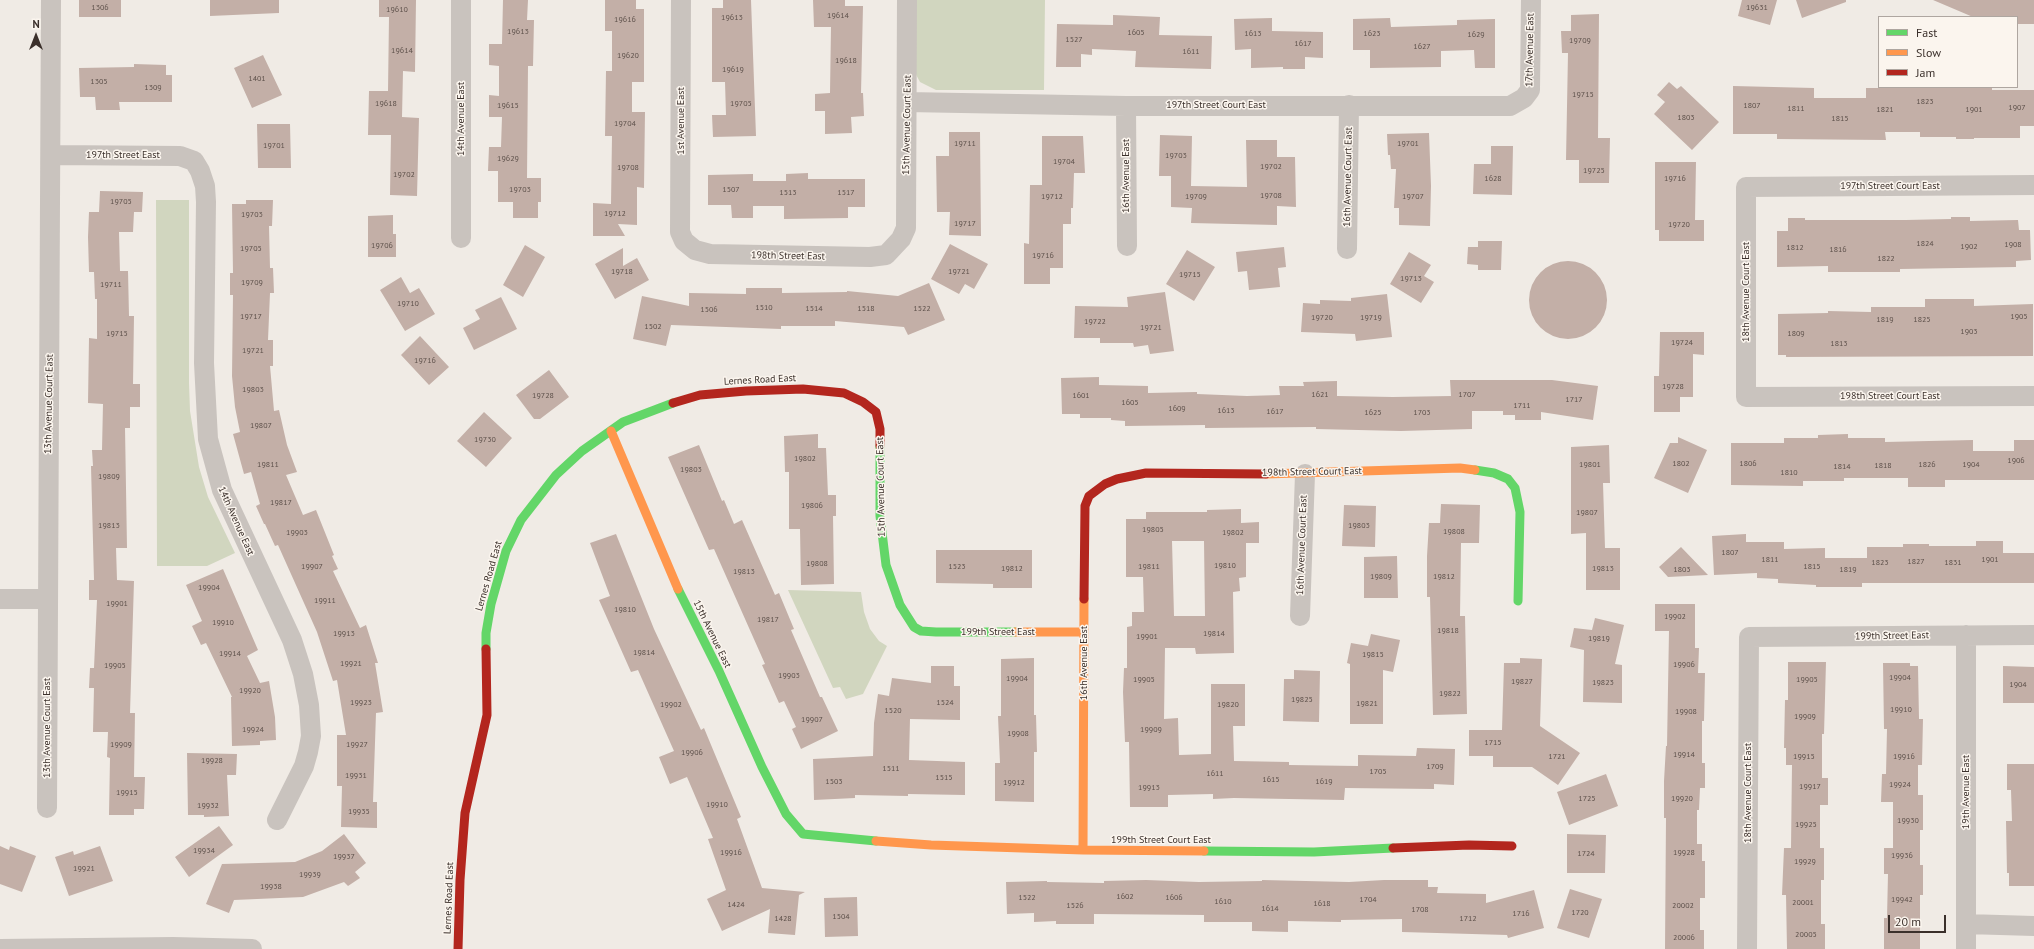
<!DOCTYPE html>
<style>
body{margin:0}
#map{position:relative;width:2034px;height:949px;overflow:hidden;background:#f0ebe5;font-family:"PT Sans",sans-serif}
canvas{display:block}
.legend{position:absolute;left:1878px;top:16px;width:140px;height:72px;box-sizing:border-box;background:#fbf5ee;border:1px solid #aea6a0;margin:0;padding:5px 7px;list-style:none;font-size:12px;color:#3b302b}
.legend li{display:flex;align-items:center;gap:8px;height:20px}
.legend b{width:20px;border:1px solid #aea6a0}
.north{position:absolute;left:16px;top:16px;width:40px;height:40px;-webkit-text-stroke:3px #fbf5ee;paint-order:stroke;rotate:0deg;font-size:11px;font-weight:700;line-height:16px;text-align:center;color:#3b302b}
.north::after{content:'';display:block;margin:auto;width:14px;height:18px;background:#3b302b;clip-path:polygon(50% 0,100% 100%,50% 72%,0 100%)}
.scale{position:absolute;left:1888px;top:915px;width:58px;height:18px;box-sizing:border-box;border:2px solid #3b302b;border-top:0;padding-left:5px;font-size:12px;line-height:14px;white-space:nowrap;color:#3b302b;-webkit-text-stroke:3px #fbf5ee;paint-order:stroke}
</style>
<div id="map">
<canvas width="2034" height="949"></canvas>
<ul class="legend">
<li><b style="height:5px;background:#63d668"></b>Fast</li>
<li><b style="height:5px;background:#ff974d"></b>Slow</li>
<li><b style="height:5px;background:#b3261e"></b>Jam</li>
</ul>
<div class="north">N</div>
<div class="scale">20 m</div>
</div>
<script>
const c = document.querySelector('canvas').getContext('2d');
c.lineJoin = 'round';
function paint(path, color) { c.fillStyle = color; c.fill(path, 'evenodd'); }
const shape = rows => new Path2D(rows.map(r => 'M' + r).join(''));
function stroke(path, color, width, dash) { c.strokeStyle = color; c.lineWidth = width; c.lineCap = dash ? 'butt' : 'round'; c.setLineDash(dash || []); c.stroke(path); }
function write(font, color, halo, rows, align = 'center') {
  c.font = font + ' "PT Sans",sans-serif'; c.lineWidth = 3; c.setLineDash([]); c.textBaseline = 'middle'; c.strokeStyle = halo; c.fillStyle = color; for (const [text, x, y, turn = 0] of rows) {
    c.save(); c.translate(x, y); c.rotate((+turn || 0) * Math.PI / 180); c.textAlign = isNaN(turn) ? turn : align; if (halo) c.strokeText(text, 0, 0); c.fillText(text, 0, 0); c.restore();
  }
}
paint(shape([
 [913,0,1045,0,1044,90,936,90,920,82,912,67],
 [156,200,189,200,189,383,190,411,199,467,208,497,235,553,207,566,157,566],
 [788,590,861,592,864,612,870,629,879,641,887,646,863,694,846,699,840,687,833,688]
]), '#d1d6bf');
paint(shape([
 [79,0,121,0,121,17,79,17],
 [210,0,279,0,279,13,210,16],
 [379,0,416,0,415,72,403,71,402,117,419,118,417,196,390,195,391,135,368,135,369,91,388,91,389,17,379,17],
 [503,0,528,0,527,20,534,20,533,66,528,66,527,178,541,178,541,202,538,202,538,218,513,218,513,202,498,202,498,171,488,171,489,147,501,147,502,117,489,117,489,95,499,96,499,66,489,65,489,44,502,44],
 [605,0,636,0,636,9,644,9,644,82,632,82,632,112,645,112,644,188,637,187,637,225,618,224,625,236,593,236,593,203,611,204,612,136,605,136,606,71,612,71,612,31,605,31],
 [723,0,751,0,756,136,713,137,712,115,726,115,725,82,712,82,712,8,723,8],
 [813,0,845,0,845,6,863,6,861,93,863,93,864,116,851,117,852,133,825,134,825,111,815,111,815,94,830,93,831,27,814,27],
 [1742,0,1777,0,1770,25,1738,16],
 [1796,0,1846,0,1846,2,1802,18],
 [1933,0,2034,0,2034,24,2017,24,2017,17,1973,17],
 [1599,14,1598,138,1610,138,1609,183,1579,183,1579,160,1566,160,1568,53,1562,53,1561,31,1571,31,1571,15],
 [1113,15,1160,17,1159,35,1212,36,1211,69,1135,67,1136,51,1092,49,1092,55,1081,54,1081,67,1056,67,1057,24,1113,25],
 [1272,18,1272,31,1323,32,1323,58,1305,57,1305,69,1283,69,1283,67,1251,68,1251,49,1235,50,1234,19],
 [1390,18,1391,27,1457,25,1457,20,1495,19,1495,68,1475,68,1474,50,1441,51,1441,67,1370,68,1370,50,1353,50,1353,19],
 [263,55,282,95,252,108,234,68],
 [134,64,166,65,166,75,172,75,172,102,119,102,120,110,96,110,95,97,80,97,79,68,134,67],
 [1669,82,1677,89,1681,86,1719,122,1692,150,1654,114,1665,102,1657,95],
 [1733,86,1814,88,1814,98,1866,98,1866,88,1992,88,1992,90,2034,90,2034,126,2020,126,2020,138,1974,138,1974,139,1956,139,1956,137,1920,137,1920,132,1885,132,1886,140,1777,139,1777,134,1733,134],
 [257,124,290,124,291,168,258,168],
 [949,132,980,132,981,236,949,235,950,212,937,212,936,156,949,156],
 [1429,133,1431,186,1430,226,1399,225,1399,208,1394,208,1396,169,1391,169,1390,155,1388,155,1387,134],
 [1160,135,1192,136,1191,186,1247,187,1246,140,1277,140,1277,157,1295,157,1296,207,1277,206,1277,225,1191,223,1192,208,1171,207,1171,176,1159,176],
 [1042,136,1083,136,1085,173,1074,173,1073,208,1071,208,1071,224,1063,224,1063,268,1050,268,1050,284,1024,284,1024,243,1029,244,1030,185,1042,185],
 [1491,146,1513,146,1512,195,1473,194,1474,164,1491,164],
 [1655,162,1696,162,1695,220,1704,220,1704,241,1659,241,1659,230,1655,230],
 [808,173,808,179,865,179,865,207,848,207,848,218,784,219,784,206,753,206,753,218,732,218,731,205,708,205,708,175,753,174,753,181,786,181,786,174],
 [100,191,143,192,142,212,134,212,133,232,119,232,120,271,128,271,129,316,134,316,133,384,140,384,140,407,130,407,130,428,125,428,127,548,116,548,117,580,134,581,130,713,135,713,134,777,145,777,144,809,134,809,134,815,109,815,110,758,107,757,108,732,93,732,94,688,89,688,90,668,94,668,97,600,89,600,89,580,94,580,91,466,93,466,92,450,102,450,103,404,88,403,89,338,97,339,97,299,95,299,94,272,89,272,88,237,89,212,99,212],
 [246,200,273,200,272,226,269,226,270,268,273,268,274,293,270,293,268,340,273,340,273,366,270,366,274,411,279,410,287,445,297,472,286,475,303,515,316,510,334,555,332,556,338,569,333,571,360,628,366,625,378,663,375,663,383,712,376,713,373,802,377,802,377,828,341,827,342,786,337,786,337,735,346,735,337,680,333,681,317,632,278,545,275,546,265,524,264,524,256,506,260,504,251,472,244,474,233,434,240,432,235,407,232,376,233,295,230,295,230,273,233,273,232,204,246,204],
 [393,215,393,234,396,234,396,257,368,257,368,216],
 [1951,217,1970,217,1970,221,2018,220,2019,230,2030,230,2031,260,2016,261,2016,267,1900,269,1900,272,1828,272,1828,266,1777,267,1777,231,1788,231,1788,218,1805,218,1805,220,1906,220,1951,219],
 [1478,241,1502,241,1501,270,1478,270,1478,265,1467,264,1468,247,1478,247],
 [950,244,988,264,974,289,965,284,959,294,931,279],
 [525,245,545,257,523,297,503,285],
 [1284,247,1286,267,1278,268,1280,287,1249,290,1247,271,1238,272,1236,252],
 [623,248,623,266,637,258,649,280,615,299,595,264],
 [1187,250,1215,267,1194,301,1166,284],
 [1409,252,1431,265,1424,276,1434,282,1421,303,1390,284],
 '1529 300a39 39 0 1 1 78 0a39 39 0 1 1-78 0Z',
 [401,277,410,293,419,288,435,314,405,331,380,290],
 [929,283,945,320,908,335,904,327,835,321,835,326,781,326,781,329,671,325,666,346,633,339,642,296,689,306,689,293,746,294,746,288,782,288,782,293,847,292,847,291,898,296],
 [1165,292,1174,351,1150,354,1148,345,1134,347,1133,343,1100,343,1100,338,1074,338,1075,306,1128,307,1127,297],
 [1387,294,1392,337,1356,341,1355,334,1301,332,1303,303,1320,304,1320,300,1351,301,1351,298],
 [501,297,517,329,474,350,463,328,480,319,475,310],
 [1925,299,1974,299,1974,306,2033,304,2033,356,1786,357,1786,355,1778,355,1778,314,1828,313,1828,311,1871,312,1871,307,1925,307],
 [1660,332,1704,332,1704,355,1693,354,1693,397,1680,397,1680,412,1654,412,1654,376,1659,376],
 [420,336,449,367,429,385,401,355],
 [549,370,569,397,540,419,534,419,516,395],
 [1099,377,1099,385,1148,386,1148,393,1197,392,1197,394,1247,396,1280,395,1279,386,1304,386,1303,382,1337,381,1337,396,1393,397,1451,396,1450,380,1552,380,1598,386,1593,420,1541,412,1541,420,1515,420,1515,415,1503,415,1503,411,1472,411,1472,429,1401,431,1316,429,1316,427,1205,428,1205,425,1125,426,1125,421,1111,420,1111,418,1080,418,1080,414,1062,414,1061,378],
 [484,412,512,438,486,467,457,441],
 [818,434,818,448,826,448,828,495,836,495,836,516,833,516,834,584,801,585,800,529,789,529,789,472,785,472,784,436],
 [1848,434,1848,438,1885,438,1885,442,1973,440,1973,451,2014,451,2014,440,2034,440,2034,480,1945,480,1945,487,1908,487,1908,478,1844,478,1844,481,1803,481,1803,486,1731,485,1731,443,1784,443,1784,438,1818,438,1818,435],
 [1678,437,1707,450,1688,493,1654,478,1670,443,1678,443],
 [699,445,722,501,724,500,734,524,742,520,775,595,779,593,794,629,791,630,820,697,822,697,838,731,801,749,792,729,796,727,784,701,779,703,762,665,765,664,714,549,709,550,668,457],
 [1609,445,1610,483,1603,483,1605,548,1620,548,1620,590,1586,590,1586,533,1571,534,1571,447],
 [1441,504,1480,505,1479,543,1461,543,1460,616,1465,616,1467,714,1433,715,1430,597,1427,597,1427,556,1429,523,1440,523],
 [1344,505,1376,506,1375,547,1342,546],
 [1241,509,1241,523,1259,522,1259,543,1246,543,1246,577,1239,578,1240,591,1233,592,1234,653,1196,654,1195,648,1165,648,1164,719,1178,718,1179,755,1211,754,1211,684,1245,684,1245,726,1233,726,1234,761,1289,762,1289,765,1358,766,1358,755,1416,756,1417,748,1455,749,1454,785,1434,784,1434,789,1345,788,1344,800,1234,798,1213,799,1213,794,1168,795,1168,807,1130,807,1129,742,1125,742,1123,692,1124,668,1127,668,1127,627,1132,626,1132,612,1144,612,1143,577,1126,577,1126,519,1146,519,1146,512,1207,512,1207,510],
 [1172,541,1204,541,1205,616,1174,616],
 [616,534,654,629,701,730,704,728,741,817,737,819,762,888,805,892,799,895,795,935,768,933,770,909,722,931,707,899,726,890,708,839,713,838,687,777,670,784,659,757,674,751,638,670,631,672,599,600,610,596,590,543],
 [1746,534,1746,542,1784,542,1784,549,1825,548,1825,558,1867,558,1867,547,1903,547,1903,544,1929,544,1929,546,1976,546,1976,541,2003,541,2003,553,2034,553,2034,583,1862,583,1862,587,1816,587,1816,585,1778,583,1778,579,1757,578,1757,573,1714,575,1712,536],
 [1681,547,1708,575,1668,577,1659,567],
 [936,550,1032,550,1032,588,993,588,993,584,936,583],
 [1397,556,1398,598,1364,598,1364,557],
 [223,569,258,650,247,656,260,683,269,681,275,717,276,740,260,741,260,745,232,746,231,697,232,697,206,643,201,645,192,626,202,621,186,585],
 [1655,604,1695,604,1695,648,1699,648,1698,673,1705,673,1704,721,1702,721,1702,763,1705,763,1705,788,1700,788,1699,810,1697,810,1697,844,1702,844,1702,861,1705,861,1705,898,1700,898,1700,930,1704,930,1704,949,1665,949,1666,818,1664,818,1664,781,1666,746,1667,746,1669,631,1655,631],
 [1595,618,1624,625,1615,664,1622,665,1622,703,1583,702,1584,650,1570,647,1574,628,1592,630],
 [1371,634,1400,640,1393,672,1383,670,1383,724,1350,724,1350,664,1347,663,1351,643,1368,646],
 [1034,658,1034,715,1036,715,1037,752,1034,752,1034,802,995,801,995,763,1000,763,998,716,1001,716,1001,659],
 [1520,658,1542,659,1540,726,1580,753,1558,785,1532,767,1493,767,1493,756,1469,756,1469,730,1502,730,1504,663,1520,663],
 [1788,662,1826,662,1824,734,1822,734,1822,778,1828,778,1828,805,1820,805,1820,848,1824,848,1824,880,1821,880,1821,924,1825,924,1825,949,1787,949,1786,895,1782,895,1784,848,1791,848,1792,765,1786,765,1786,748,1784,748,1785,700,1788,700],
 [1883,663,1910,663,1910,666,1918,666,1919,719,1923,719,1922,765,1918,765,1918,795,1923,795,1923,830,1920,830,1920,865,1923,865,1923,895,1920,895,1920,949,1884,949,1884,918,1887,918,1888,874,1884,874,1884,848,1893,848,1893,802,1881,802,1882,774,1886,774,1887,729,1884,729],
 [931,666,954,666,954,686,960,686,960,720,910,719,909,760,965,762,965,795,908,794,908,796,855,795,855,798,814,800,813,759,873,756,874,723,878,694,889,696,892,678,931,683],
 [2003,666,2034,667,2034,703,2003,703],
 [1294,670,1320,671,1319,722,1283,721,1284,679,1294,679],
 [187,753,237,754,236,775,227,775,229,816,204,817,204,815,188,815],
 [2007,764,2034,764,2034,886,2009,886,2009,873,2007,873,2006,821,2012,821,2011,790,2007,790],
 [1606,774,1618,806,1569,825,1557,792],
 [219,826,233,845,189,877,175,857],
 [344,834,366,863,355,872,360,878,348,886,344,882,303,897,234,900,229,913,206,904,222,864,295,862,322,851],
 [1567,834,1606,835,1605,873,1567,873],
 [0,846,9,850,10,846,36,856,22,892,0,884],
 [100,846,113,881,69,896,55,857,73,851,74,855],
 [1146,880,1199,882,1262,881,1262,880,1349,882,1384,880,1428,880,1428,887,1438,887,1437,893,1486,894,1486,903,1534,890,1544,928,1508,938,1507,935,1402,932,1402,919,1341,920,1341,922,1288,921,1288,932,1252,931,1252,922,1204,922,1204,915,1094,914,1094,924,1056,924,1056,921,1034,922,1034,913,1007,914,1006,882,1047,881,1047,882,1104,883,1104,881],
 [1570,889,1602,899,1589,938,1557,928],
 [857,897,858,936,825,937,824,898]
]), '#c3afa7');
stroke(shape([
 [681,0,680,232,684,241,695,250,710,254,870,257,886,255,901,239,906,228,907,0],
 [907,102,1126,106,1510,106,1524,98,1530,90,1531,0],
 [1126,106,1127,246],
 [51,155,180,156,194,161,200,171,205,186,206,202,204,363,208,439,222,490,292,640,303,674,309,705,311,736,308,752,304,766,277,820],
 [2034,185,1746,187,1746,397,2034,396],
 [461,238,461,0],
 [1347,249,1349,105],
 [0,599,47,599],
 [1300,616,1305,474],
 [1966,635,1966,949],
 [47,808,51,0],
 [1966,924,2034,926],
 [0,949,173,947,252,949],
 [1747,949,1749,637,2034,635]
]), '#c9c3be', 20);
stroke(shape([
 [880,446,880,516,886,565,900,605,914,627,921,631,936,632,1015,632],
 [1475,470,1494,473,1508,479,1515,488,1520,512,1518,601],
 [678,589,719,671,762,767,786,814,803,834,876,841],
 [486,649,486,633,491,604,506,551,521,520,556,475,582,451,623,422,673,403],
 [1204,851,1314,852,1393,848]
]), '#63d668', 9);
stroke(shape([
 [611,431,678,589],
 [1266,474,1460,468,1475,470],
 [1015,632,1084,632],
 [876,841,931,845,1083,850,1204,851],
 [1083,850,1084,599]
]), '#ff974d', 9);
stroke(shape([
 [673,403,700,395,746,391,803,389,844,393,863,402,876,412,880,429,880,446],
 [1084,599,1085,506,1089,496,1105,484,1117,479,1146,473,1266,474],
 [1393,848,1469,845,1512,846],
 [458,949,460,880,465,813,487,715,486,649]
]), '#b3261e', 9);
write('8px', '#5d504a', null, [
 ["1306",100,8],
 ["19631",1757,8],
 ["19610",397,10],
 ["19614",838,16],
 ["19613",732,18],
 ["19616",625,20],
 ["19613",518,32],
 ["1605",1136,33],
 ["1613",1253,34],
 ["1623",1372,34],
 ["1629",1476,35],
 ["1527",1074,40],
 ["19709",1580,41],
 ["1617",1303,44],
 ["1627",1422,47],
 ["19614",402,51],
 ["1611",1191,52],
 ["19620",628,56],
 ["19618",846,61],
 ["19619",733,70],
 ["1401",257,79],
 ["1305",99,82],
 ["1309",153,88],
 ["19715",1583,95],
 ["1823",1925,102],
 ["19618",386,104],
 ["19705",741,104],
 ["19615",508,106],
 ["1807",1752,106],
 ["1907",2017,108],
 ["1811",1796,109],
 ["1821",1885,110],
 ["1901",1974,110],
 ["1803",1686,118],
 ["1815",1840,119],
 ["19704",625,124],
 ["19711",965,144],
 ["19701",1408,144],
 ["19701",274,146],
 ["19703",1176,156],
 ["19629",508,159],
 ["19704",1064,162],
 ["19702",1271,167],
 ["19708",628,168],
 ["19725",1594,171],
 ["19702",404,175],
 ["1628",1493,179],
 ["19716",1675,179],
 ["19703",520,190],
 ["1507",731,190],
 ["1513",788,193],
 ["1517",846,193],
 ["19708",1271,196],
 ["19712",1052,197],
 ["19709",1196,197],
 ["19707",1413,197],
 ["19705",121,202],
 ["19712",615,214],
 ["19703",252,215],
 ["19717",965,224],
 ["19720",1679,225],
 ["1824",1925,244],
 ["1908",2013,245],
 ["19706",382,246],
 ["1902",1969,247],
 ["1812",1795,248],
 ["19705",251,249],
 ["1816",1838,250],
 ["19716",1043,256],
 ["1822",1886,259],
 ["19718",622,272],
 ["19721",959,272],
 ["19715",1190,275],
 ["19713",1411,279],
 ["19709",252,283],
 ["19711",111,285],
 ["19710",408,304],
 ["1510",764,308],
 ["1514",814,309],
 ["1518",866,309],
 ["1522",922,309],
 ["1506",709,310],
 ["19717",251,317],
 ["1905",2019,317],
 ["19720",1322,318],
 ["19719",1371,318],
 ["1819",1885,320],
 ["1825",1922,320],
 ["19722",1095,322],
 ["1502",653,327],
 ["19721",1151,328],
 ["1903",1969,332],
 ["19715",117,334],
 ["1809",1796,334],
 ["19724",1682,343],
 ["1813",1839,344],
 ["19721",253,351],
 ["19716",425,361],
 ["19728",1673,387],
 ["19803",253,390],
 ["1621",1320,395],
 ["1707",1467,395],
 ["19728",543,396],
 ["1601",1081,396],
 ["1717",1574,400],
 ["1605",1130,403],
 ["1711",1522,406],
 ["1609",1177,409],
 ["1613",1226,411],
 ["1617",1275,412],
 ["1625",1373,413],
 ["1703",1422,413],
 ["19807",261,426],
 ["19730",485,440],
 ["19802",805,459],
 ["1906",2016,461],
 ["1802",1681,464],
 ["1806",1748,464],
 ["19811",268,465],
 ["19801",1590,465],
 ["1826",1927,465],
 ["1904",1971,465],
 ["1818",1883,466],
 ["1814",1842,467],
 ["19803",691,470],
 ["1810",1789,473],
 ["19809",109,477],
 ["19817",281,503],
 ["19806",812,506],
 ["19807",1587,513],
 ["19813",109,526],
 ["19803",1359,526],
 ["19805",1153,530],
 ["19808",1454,532],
 ["19903",297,533],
 ["19802",1233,533],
 ["1807",1730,553],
 ["1811",1770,560],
 ["1901",1990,560],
 ["1827",1916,562],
 ["1823",1880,563],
 ["1831",1953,563],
 ["19808",817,564],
 ["19810",1225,566],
 ["19907",312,567],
 ["1523",957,567],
 ["19811",1149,567],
 ["1815",1812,567],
 ["19812",1012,569],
 ["19813",1603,569],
 ["1803",1682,570],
 ["1819",1848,570],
 ["19813",744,572],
 ["19809",1381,577],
 ["19812",1444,577],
 ["19904",209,588],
 ["19911",325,601],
 ["19901",117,604],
 ["19810",625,610],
 ["19902",1675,617],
 ["19817",768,620],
 ["19910",223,623],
 ["19818",1448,631],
 ["19913",344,634],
 ["19814",1214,634],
 ["19901",1147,637],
 ["19819",1599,639],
 ["19814",644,653],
 ["19914",230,654],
 ["19815",1373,655],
 ["19921",351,664],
 ["19906",1684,665],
 ["19905",115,666],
 ["19903",789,676],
 ["19904",1900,678],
 ["19904",1017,679],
 ["19905",1144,680],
 ["19905",1807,680],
 ["19827",1522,682],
 ["19823",1603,683],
 ["1904",2018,685],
 ["19920",250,691],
 ["19822",1450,694],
 ["19825",1302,700],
 ["19923",361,703],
 ["1524",945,703],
 ["19821",1367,704],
 ["19902",671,705],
 ["19820",1228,705],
 ["19910",1901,710],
 ["1520",893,711],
 ["19908",1686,712],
 ["19909",1805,717],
 ["19907",812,720],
 ["19924",253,730],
 ["19909",1151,730],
 ["19908",1018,734],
 ["1715",1493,743],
 ["19909",121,745],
 ["19927",357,745],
 ["19906",692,753],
 ["19914",1684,755],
 ["1721",1557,757],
 ["19915",1804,757],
 ["19916",1904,757],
 ["19928",212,761],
 ["1709",1435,767],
 ["1511",891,769],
 ["1705",1378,772],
 ["1611",1215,774],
 ["19931",356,776],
 ["1515",944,778],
 ["1615",1271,780],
 ["1503",834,782],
 ["1619",1324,782],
 ["19912",1014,783],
 ["19924",1900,785],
 ["19917",1810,787],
 ["19913",1149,788],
 ["19915",127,793],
 ["1725",1587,799],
 ["19920",1682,799],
 ["19910",717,805],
 ["19932",208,806],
 ["19935",359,812],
 ["19930",1908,821],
 ["19925",1806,825],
 ["19934",204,851],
 ["19916",731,853],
 ["19928",1684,853],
 ["1724",1586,854],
 ["19936",1902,856],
 ["19937",344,857],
 ["19929",1805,862],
 ["19921",84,869],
 ["19939",310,875],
 ["19938",271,887],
 ["1602",1125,897],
 ["1522",1027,898],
 ["1606",1174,898],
 ["1704",1368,900],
 ["19942",1902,900],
 ["1610",1223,902],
 ["20001",1803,903],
 ["1618",1322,904],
 ["1424",736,905],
 ["1526",1075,906],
 ["20002",1683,906],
 ["1614",1270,909],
 ["1708",1420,910],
 ["1720",1580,913],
 ["1716",1521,914],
 ["1504",841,917],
 ["1428",783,919],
 ["1712",1468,919],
 ["20005",1806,935],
 ["20006",1684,938]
]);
write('10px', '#3b302b', '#fbf5ee', [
 ["17th Avenue East",1530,50,-89],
 ["197th Street Court East",1216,105],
 ["14th Avenue East",461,119,-90],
 ["1st Avenue East",681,121,-90],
 ["15th Avenue Court East",907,125,-89],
 ["197th Street East",123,155],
 ["16th Avenue East",1126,176,-90],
 ["16th Avenue Court East",1348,177,-89],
 ["197th Street Court East",1890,186],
 ["198th Street East",788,256,1],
 ["18th Avenue Court East",1746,292,-90],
 ["Lernes Road East",760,380,-3],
 ["198th Street Court East",1890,396],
 ["13th Avenue Court East",49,404,-89],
 ["198th Street Court East",1312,472,-1],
 ["15th Avenue Court East",881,487,-91],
 ["14th Avenue East",236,521,66],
 ["16th Avenue Court East",1302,545,-88],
 ["Lernes Road East",489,576,-74],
 ["199th Street East",998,632],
 ["15th Avenue East",712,634,64],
 ["199th Street East",1892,636,-1],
 ["16th Avenue East",1084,663,-90],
 ["13th Avenue Court East",47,728,-90],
 ["19th Avenue East",1966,792,-90],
 ["18th Avenue Court East",1748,793,-90],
 ["199th Street Court East",1161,840],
 ["Lernes Road East",449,898,-88]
]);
</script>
